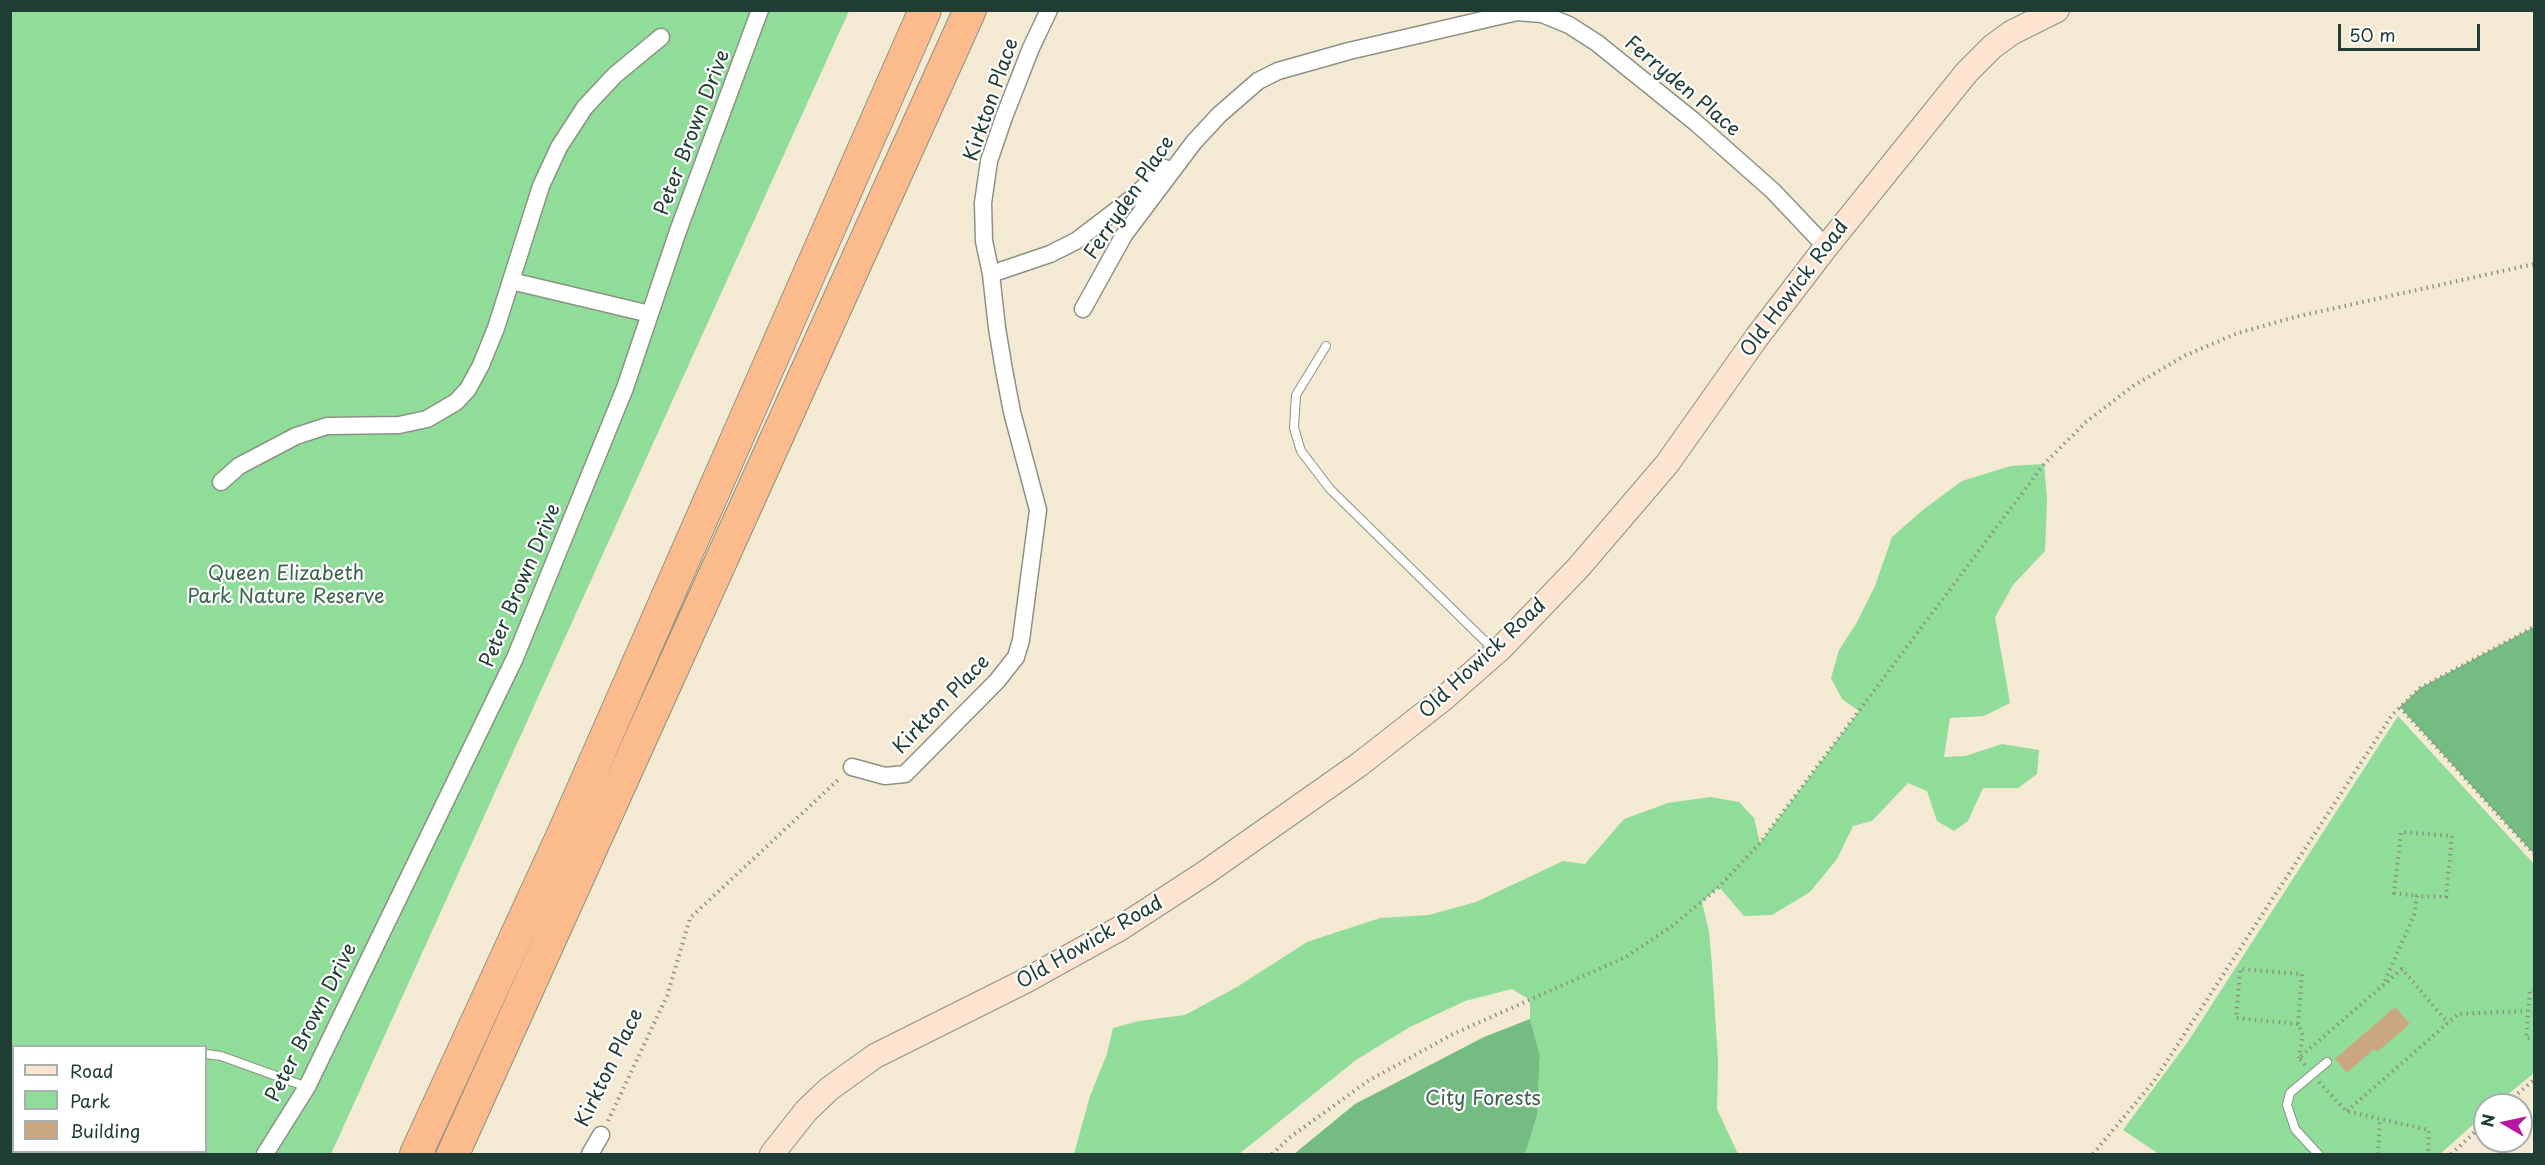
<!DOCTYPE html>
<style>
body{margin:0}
#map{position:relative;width:2545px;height:1165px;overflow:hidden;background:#f4e9d3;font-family:"Playpen Sans",sans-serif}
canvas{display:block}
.frame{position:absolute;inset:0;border:12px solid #1f3d34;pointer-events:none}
.legend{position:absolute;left:12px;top:1045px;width:195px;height:108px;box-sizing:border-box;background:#fff;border:2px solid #a5b1ae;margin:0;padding:8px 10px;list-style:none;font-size:18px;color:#1f3d34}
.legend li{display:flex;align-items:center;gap:12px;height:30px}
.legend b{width:30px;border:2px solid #a5b1ae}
.north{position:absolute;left:2473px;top:1093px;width:60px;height:60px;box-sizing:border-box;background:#fff;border:2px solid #a5b1ae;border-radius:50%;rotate:279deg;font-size:16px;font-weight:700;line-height:24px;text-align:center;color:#1f3d34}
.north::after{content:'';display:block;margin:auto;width:21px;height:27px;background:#b5179e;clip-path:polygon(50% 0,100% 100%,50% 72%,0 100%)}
.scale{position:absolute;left:2338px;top:24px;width:142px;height:27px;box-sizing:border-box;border:3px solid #1f3d34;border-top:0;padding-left:8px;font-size:18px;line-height:21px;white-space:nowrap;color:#1f3d34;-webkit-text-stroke:4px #fff;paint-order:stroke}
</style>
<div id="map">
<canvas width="2545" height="1165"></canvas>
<div class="frame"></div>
<ul class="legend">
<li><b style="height:8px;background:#fde4d1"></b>Road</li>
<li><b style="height:16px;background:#90dc99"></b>Park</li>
<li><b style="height:16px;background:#cba781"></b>Building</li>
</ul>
<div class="north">N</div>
<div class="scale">50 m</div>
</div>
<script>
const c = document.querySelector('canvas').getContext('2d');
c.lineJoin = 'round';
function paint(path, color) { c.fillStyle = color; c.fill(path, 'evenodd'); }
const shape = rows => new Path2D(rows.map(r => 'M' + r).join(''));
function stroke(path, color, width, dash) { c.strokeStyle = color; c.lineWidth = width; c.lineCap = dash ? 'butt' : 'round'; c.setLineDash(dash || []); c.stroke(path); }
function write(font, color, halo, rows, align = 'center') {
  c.font = font + ' "Playpen Sans",sans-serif'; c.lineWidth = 4.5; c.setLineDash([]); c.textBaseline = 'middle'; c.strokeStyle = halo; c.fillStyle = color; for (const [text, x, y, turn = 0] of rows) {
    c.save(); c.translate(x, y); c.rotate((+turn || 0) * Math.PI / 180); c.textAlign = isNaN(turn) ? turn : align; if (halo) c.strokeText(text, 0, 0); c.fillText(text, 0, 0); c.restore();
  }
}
paint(shape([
 [10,11,849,11,331,1154,11,1154],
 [14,1046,206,1046,206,1152,14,1152],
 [2044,464,2047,499,2045,551,2013,585,1995,617,2010,703,1984,716,1950,718,1944,757,1965,756,2002,744,2039,750,2037,774,2018,788,1983,788,1968,821,1954,831,1937,821,1927,791,1908,783,1872,821,1853,826,1837,859,1810,892,1772,915,1744,916,1719,887,1702,902,1709,931,1712,965,1718,1062,1717,1109,1738,1154,1525,1154,1537,1116,1540,1055,1530,1019,1530,1000,1512,989,1465,1001,1410,1027,1356,1060,1239,1154,1074,1154,1090,1096,1107,1054,1113,1028,1139,1021,1185,1015,1237,987,1307,942,1380,918,1429,915,1476,902,1563,861,1585,864,1624,819,1668,803,1710,797,1739,802,1754,818,1760,843,1859,711,1842,699,1831,678,1839,650,1856,624,1875,586,1892,537,1924,509,1962,481,2011,466],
 [2398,716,2534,864,2534,1073,2495,1105,2485,1105,2485,1114,2440,1154,2159,1154,2123,1130,2187,1043]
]), '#90dc99');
paint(shape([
 [2534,627,2534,854,2400,707,2420,688],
 [1530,1019,1540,1055,1537,1116,1525,1154,1294,1154,1355,1104,1484,1037]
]), '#74bc81');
paint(shape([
 [2395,1007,2410,1024,2377,1052,2374,1049,2347,1073,2335,1059]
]), '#cba781');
const lane = shape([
 [1326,346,1296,395,1294,428,1301,451,1330,489,1494,650],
 [206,1054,221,1056,307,1087],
 [24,1154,31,1152],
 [2318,1154,2295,1129,2287,1105,2290,1093,2327,1062]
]);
const street = shape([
 [991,274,1050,254,1076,241,1131,199,1165,168],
 [511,281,650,314],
 [1083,309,1124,235,1194,142,1219,115,1258,81,1278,71,1349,51,1517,12,1542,14,1569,25,1597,43,1695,122,1773,191,1826,247],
 [221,482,239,466,296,436,327,426,399,425,427,419,456,402,468,389,481,365,496,328,541,186,559,147,585,107,615,75,661,37],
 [852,767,885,776,905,774,997,681,1016,657,1021,640,1038,510,1012,412,1004,370,997,328,991,274,984,241,983,203,989,161,1004,117,1031,48,1049,10],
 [265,1154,307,1087,515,658,625,388,678,231,760,10],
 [590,1154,601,1135]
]);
const secondary = shape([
 [772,1154,806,1111,829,1089,875,1056,1025,981,1119,929,1205,873,1360,764,1443,699,1501,648,1578,568,1667,464,1757,337,1826,247,1967,72,1992,47,2011,33,2057,10]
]);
const highway = shape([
 [416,1154,565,830,925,10],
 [453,1154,970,10]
]);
stroke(lane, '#8a9384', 10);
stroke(street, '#8a9384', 19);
stroke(secondary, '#8a9384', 26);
stroke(highway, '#8a9384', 34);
stroke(shape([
 [2400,707,2534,854],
 [2385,981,2414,915,2417,896,2446,897,2452,836,2401,832,2394,893,2417,896],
 [2534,990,2530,990,2526,1038,2534,1039],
 [2298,1024,2236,1018,2240,969,2302,974,2298,1024,2303,1035,2299,1058],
 [2305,1065,2299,1058,2402,969,2448,1023],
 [2319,1082,2346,1111,2429,1130,2428,1154],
 [2504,1105,2534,1080],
 [2347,1111,2458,1014,2527,1011],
 [608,1121,667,996,690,918,840,778],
 [1272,1154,1289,1138,1368,1081,1453,1034,1626,957,1675,924,1719,887,1759,844,2044,464,2086,422,2133,386,2184,356,2238,333,2295,317,2534,264],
 [2093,1154,2154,1081,2392,715,2420,688,2534,627],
 [2378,1154,2380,1119],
 [2451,1154,2485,1123]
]), '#8a9384', 4, [1.5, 4.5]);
stroke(lane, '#fff', 8);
stroke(street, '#fff', 16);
stroke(secondary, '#fde4d1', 24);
stroke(highway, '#fbbb8d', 32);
write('20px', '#1f3d34', '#fff', [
 ["Ferryden Place",1682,87,40],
 ["Kirkton Place",992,100,-71],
 ["Peter Brown Drive",693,133,-69],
 ["Ferryden Place",1130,198,-56],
 ["Old Howick Road",1795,289,-53],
 ["Peter Brown Drive",521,586,-67],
 ["Old Howick Road",1483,659,-43],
 ["Kirkton Place",942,705,-46],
 ["Old Howick Road",1090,943,-30],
 ["Peter Brown Drive",312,1023,-63],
 ["Kirkton Place",610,1068,-64]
]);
write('20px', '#3b654d', '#fff', [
 ["Queen Elizabeth",286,574],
 ["Park Nature Reserve",286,597],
 ["City Forests",1483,1099]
]);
</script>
